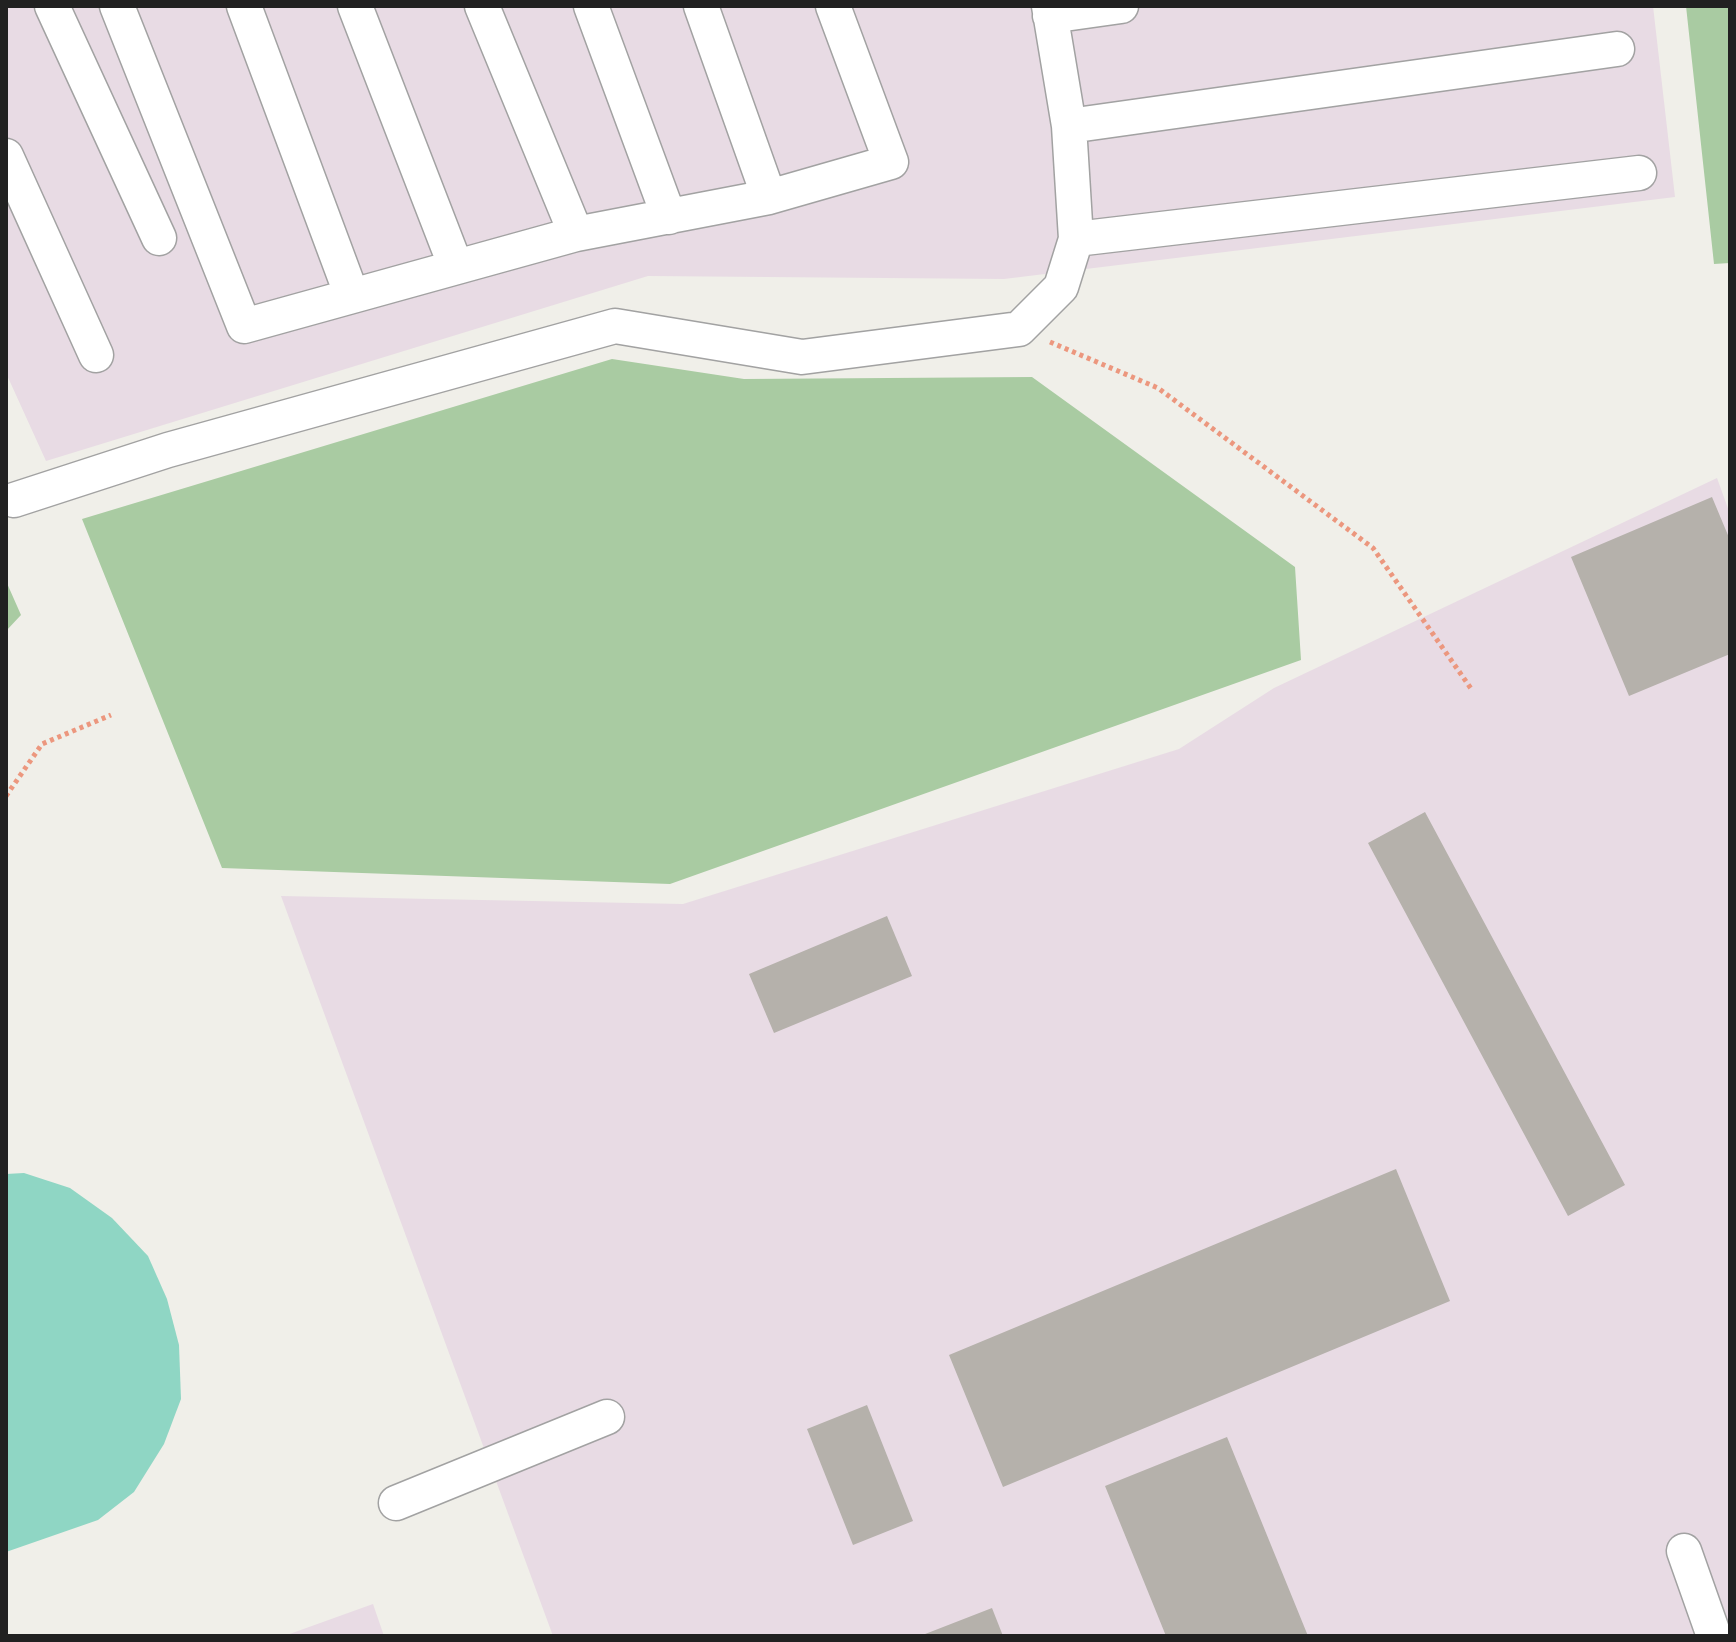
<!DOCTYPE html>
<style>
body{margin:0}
#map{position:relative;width:1736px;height:1642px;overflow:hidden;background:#f0efe9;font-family:"Roboto Condensed",sans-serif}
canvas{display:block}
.frame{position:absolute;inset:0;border:8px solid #212121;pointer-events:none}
</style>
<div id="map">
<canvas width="1736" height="1642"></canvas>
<div class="frame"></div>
</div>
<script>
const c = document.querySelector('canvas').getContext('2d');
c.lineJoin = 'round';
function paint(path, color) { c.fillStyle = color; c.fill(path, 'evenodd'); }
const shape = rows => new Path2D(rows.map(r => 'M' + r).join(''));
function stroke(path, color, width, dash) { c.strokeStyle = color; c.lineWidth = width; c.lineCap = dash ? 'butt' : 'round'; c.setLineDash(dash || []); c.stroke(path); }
paint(shape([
 [6,6,1653,6,1675,197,1004,279,648,276,46,461,6,373],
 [1717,478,1730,514,1730,1636,553,1636,281,896,683,904,1179,749,1274,688],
 [373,1604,384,1636,284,1636]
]), '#e8dbe4');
paint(shape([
 [1686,6,1730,6,1730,263,1714,264],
 [612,359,744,379,1032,377,1295,567,1301,660,670,884,222,868,82,519],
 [6,581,21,615,6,631]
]), '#a9cba2');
paint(shape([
 [24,1173,70,1188,112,1218,148,1256,167,1299,179,1345,181,1399,164,1444,134,1492,98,1520,6,1552,6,1174]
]), '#8fd6c4');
paint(shape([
 [1712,497,1730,540,1730,654,1629,696,1571,557],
 [1425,812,1625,1185,1568,1216,1368,843],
 [887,916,912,976,774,1033,749,974],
 [1396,1169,1450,1301,1003,1487,949,1355],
 [867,1405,913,1521,853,1545,807,1429],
 [1227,1437,1308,1636,1166,1636,1105,1486],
 [992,1608,1003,1636,920,1636]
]), '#b5b1ab');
const minor = shape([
 [52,6,159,238],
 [117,6,244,326,576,234,769,197,891,162,833,6],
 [244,6,352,296],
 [355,6,456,267],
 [482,6,576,234],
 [591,6,669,217],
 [701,6,769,197],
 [1050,16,1121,6],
 [1069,126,1617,49],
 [6,156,96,355],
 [1076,239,1639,173],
 [14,500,168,450,615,326,802,357,1019,329,1061,287,1076,239,1069,126,1049,6],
 [396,1503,607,1417],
 [1684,1551,1714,1636]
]);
stroke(minor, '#a2a2a2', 37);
stroke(shape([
 [1050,342,1158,388,1373,548,1472,690],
 [6,796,42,744,111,715]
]), '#ec977e', 5, [4, 4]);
stroke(minor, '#fff', 34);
</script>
